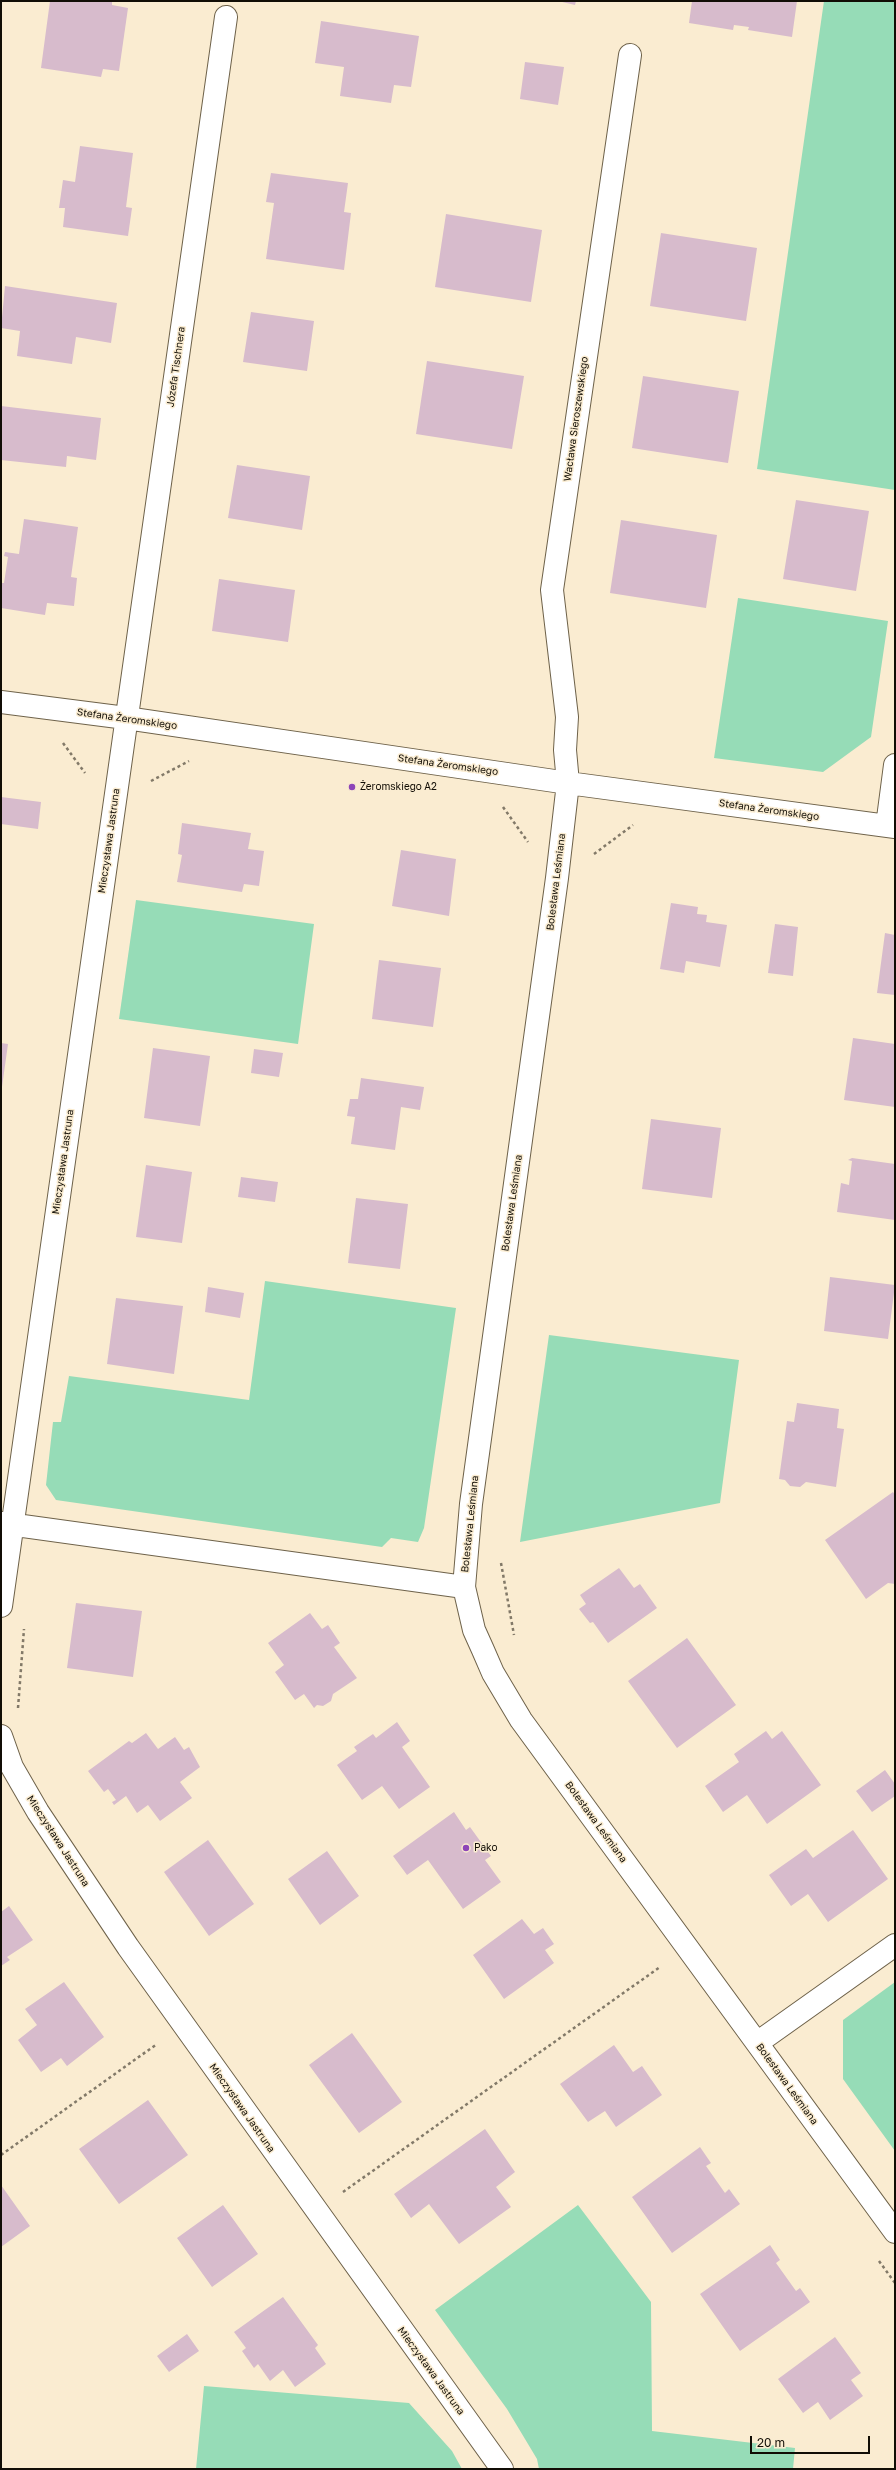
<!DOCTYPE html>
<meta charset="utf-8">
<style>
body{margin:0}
#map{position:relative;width:896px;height:2470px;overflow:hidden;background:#faecd1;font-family:"Golos Text",sans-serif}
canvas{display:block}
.frame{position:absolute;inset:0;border:2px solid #110d05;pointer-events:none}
.scale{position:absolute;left:750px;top:2436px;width:120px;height:18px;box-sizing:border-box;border:2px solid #110d05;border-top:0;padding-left:5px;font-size:12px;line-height:14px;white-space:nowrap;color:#110d05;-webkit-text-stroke:3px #faecd1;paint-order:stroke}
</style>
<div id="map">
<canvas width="896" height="2470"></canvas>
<div class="frame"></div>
<div class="scale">20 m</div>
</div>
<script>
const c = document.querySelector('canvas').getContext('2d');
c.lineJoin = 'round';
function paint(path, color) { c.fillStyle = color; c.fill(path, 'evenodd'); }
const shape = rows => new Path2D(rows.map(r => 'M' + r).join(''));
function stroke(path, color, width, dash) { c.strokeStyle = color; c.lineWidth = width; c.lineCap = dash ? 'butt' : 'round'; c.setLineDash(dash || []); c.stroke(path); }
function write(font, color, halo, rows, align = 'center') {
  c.font = font + ' "Golos Text",sans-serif'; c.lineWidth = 3; c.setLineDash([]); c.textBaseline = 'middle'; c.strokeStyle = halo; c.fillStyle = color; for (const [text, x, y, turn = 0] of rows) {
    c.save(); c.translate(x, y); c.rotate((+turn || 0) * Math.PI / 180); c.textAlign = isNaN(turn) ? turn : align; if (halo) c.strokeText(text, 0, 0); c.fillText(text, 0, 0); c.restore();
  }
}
paint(shape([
 [824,1,895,1,895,490,757,469],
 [738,598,888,621,871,737,823,772,714,758],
 [136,900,314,924,298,1044,119,1019],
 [265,1281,456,1308,424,1528,418,1542,391,1538,382,1547,56,1500,46,1485,53,1422,61,1422,69,1376,249,1400],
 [549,1335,739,1360,720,1503,520,1542],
 [895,1982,895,2151,843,2079,843,2020],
 [578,2205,651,2302,652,2431,795,2448,793,2469,539,2469,537,2459,507,2409,435,2310],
 [204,2386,409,2403,452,2451,462,2469,196,2469]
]), '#96dcb7');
paint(shape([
 [50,1,112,1,112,5,128,8,119,71,103,69,101,77,41,68],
 [558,1,576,1,575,5],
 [692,1,797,1,792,37,748,30,749,27,734,25,733,30,689,23],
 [321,21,419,36,411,87,394,85,391,103,340,96,344,67,315,63],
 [525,62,564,67,558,105,520,99],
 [80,146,133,153,126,207,132,208,128,236,63,227,65,208,59,208,63,180,75,182],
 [271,173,348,183,344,212,351,213,344,270,266,259,274,203,266,202],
 [446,214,542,230,531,302,435,287],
 [661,233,757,248,746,321,650,306],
 [5,286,117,303,111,343,76,337,72,364,17,356,20,331,1,328],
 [251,312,314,321,307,371,243,362],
 [427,361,524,376,512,449,416,434],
 [643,376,739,391,728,463,632,448],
 [1,406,101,418,96,460,67,456,66,467,1,460],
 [237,465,310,476,302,530,228,518],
 [796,500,869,511,856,591,783,579],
 [24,519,78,527,71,577,77,578,74,606,47,603,45,615,1,608,1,583,4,583,8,557,4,556,5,552,19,554],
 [621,520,717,535,706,608,610,593],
 [219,579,295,590,288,642,212,631],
 [1,797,41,802,38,829,1,824],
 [182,823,251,833,248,849,264,851,259,886,244,884,242,892,177,882,182,855,178,854],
 [401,850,456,859,449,916,392,906],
 [671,903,698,907,697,914,707,915,706,922,727,925,720,967,686,961,684,973,660,969],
 [775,924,798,927,793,976,768,973],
 [885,933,895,935,895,995,877,993],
 [379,960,441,968,433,1027,372,1019],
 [853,1038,895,1044,895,1107,844,1100],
 [1,1043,8,1044,2,1087,1,1087],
 [153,1048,210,1056,200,1126,144,1118],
 [254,1049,283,1053,279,1077,251,1073],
 [361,1078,424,1087,420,1110,401,1107,395,1150,351,1144,355,1117,347,1116,350,1099,358,1099],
 [651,1119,721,1128,712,1198,642,1189],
 [852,1158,895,1164,895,1220,837,1212,841,1183,849,1185,852,1161,848,1160],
 [146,1165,192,1172,182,1243,136,1237],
 [241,1177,278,1182,275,1202,238,1197],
 [356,1198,408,1204,400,1269,348,1263],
 [830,1277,895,1285,888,1339,824,1331],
 [208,1287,244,1293,240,1318,205,1312],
 [116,1298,183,1306,174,1374,107,1364],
 [797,1403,839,1409,837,1428,844,1429,836,1487,806,1482,800,1487,790,1486,785,1480,779,1479,787,1421,794,1422],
 [893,1492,895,1495,895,1584,888,1583,866,1599,825,1540],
 [619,1568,634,1588,640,1584,657,1608,608,1643,593,1622,590,1623,579,1609,586,1604,580,1595],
 [76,1603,142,1611,133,1677,67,1668],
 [310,1613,322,1629,328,1625,340,1643,334,1647,357,1678,333,1694,331,1701,323,1706,317,1705,314,1708,304,1694,295,1700,275,1672,284,1665,268,1643],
 [687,1638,736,1705,677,1748,628,1681],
 [397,1722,410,1741,402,1747,430,1787,399,1809,382,1786,362,1800,337,1765,357,1751,354,1747,373,1734,376,1738],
 [766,1731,772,1739,782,1731,821,1785,767,1824,747,1795,723,1812,705,1786,739,1762,734,1754],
 [146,1733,158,1749,175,1737,184,1750,189,1747,200,1767,180,1782,192,1798,160,1821,148,1805,137,1813,126,1796,114,1805,112,1802,116,1800,108,1789,104,1792,88,1771,129,1741,132,1743],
 [885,1770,895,1784,895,1796,872,1812,856,1791],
 [454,1812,466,1830,470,1827,491,1856,485,1860,501,1882,463,1909,428,1860,407,1875,393,1856],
 [853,1830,888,1879,828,1922,808,1894,791,1906,769,1875,806,1849,813,1858],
 [208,1840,254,1904,209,1936,164,1872],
 [327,1851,359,1896,320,1925,288,1879],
 [9,1906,33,1940,7,1957,10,1960,1,1966,1,1912],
 [522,1919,534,1934,543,1928,554,1944,545,1950,554,1963,504,1999,473,1955],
 [64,1982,104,2037,67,2066,61,2058,41,2072,18,2040,37,2025,25,2009],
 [352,2033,402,2102,359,2133,309,2065],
 [614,2045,633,2072,642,2066,662,2095,616,2127,605,2111,588,2122,560,2084],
 [148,2100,188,2155,119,2204,79,2149],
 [485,2129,515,2172,496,2187,511,2207,459,2244,429,2204,411,2218,394,2194],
 [700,2147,711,2163,706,2166,725,2193,729,2189,740,2204,672,2253,632,2197],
 [1,2185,30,2226,1,2247],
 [223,2205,258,2254,212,2287,177,2238],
 [770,2245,780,2260,776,2263,796,2291,800,2288,810,2302,740,2351,700,2294],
 [283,2297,318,2345,315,2348,326,2364,295,2387,283,2370,270,2381,258,2364,254,2368,242,2351,246,2348,234,2332],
 [187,2334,199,2351,169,2372,157,2356],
 [835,2337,861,2373,851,2380,863,2396,830,2420,818,2402,803,2413,778,2379]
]), '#d7bbcc');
const minor = shape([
 [630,55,552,590,567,717,565,750,568,783,557,878,471,1504,464,1587,474,1630,483,1650,493,1673,521,1720,895,2232],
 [1,702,126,718,568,783,895,827],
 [887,826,895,765],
 [1,1523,464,1587],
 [1,1606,226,17],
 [1,1736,12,1767,38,1812,128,1947,502,2469],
 [757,2043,895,1945]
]);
stroke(minor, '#6e624a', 24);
stroke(shape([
 [63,743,85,773],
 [151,781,189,761],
 [503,807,528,842],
 [594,854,633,825],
 [501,1563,514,1635],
 [18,1708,24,1629],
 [1,2155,157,2044],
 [343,2192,660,1967],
 [879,2261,895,2283]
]), '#827968', 2.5, [3, 3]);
stroke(minor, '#fff', 22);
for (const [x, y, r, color] of [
 [352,787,4,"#8d45b8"],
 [466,1848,4,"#8d45b8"]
]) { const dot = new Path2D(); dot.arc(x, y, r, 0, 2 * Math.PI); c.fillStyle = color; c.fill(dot); stroke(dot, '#faecd1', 1.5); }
write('10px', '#110d05', '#faecd1', [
 ["Józefa Tischnera",176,367,-82],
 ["Wacława Sieroszewskiego",576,419,-82],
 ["Stefana Żeromskiego",127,719,8],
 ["Stefana Żeromskiego",448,765,8],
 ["Stefana Żeromskiego",769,810,8],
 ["Mieczysława Jastruna",109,841,-82],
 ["Bolesława Leśmiana",556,882,-83],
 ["Mieczysława Jastruna",63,1162,-82],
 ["Bolesława Leśmiana",512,1203,-82],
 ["Bolesława Leśmiana",470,1524,-84],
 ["Bolesława Leśmiana",596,1822,54],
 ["Mieczysława Jastruna",58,1841,57],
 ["Bolesława Leśmiana",787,2084,54],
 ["Mieczysława Jastruna",242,2108,55],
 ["Mieczysława Jastruna",431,2371,54]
]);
write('10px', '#110d05', '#faecd1', [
 ["Żeromskiego A2",360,787],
 ["Pako",474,1848]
], 'left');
</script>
